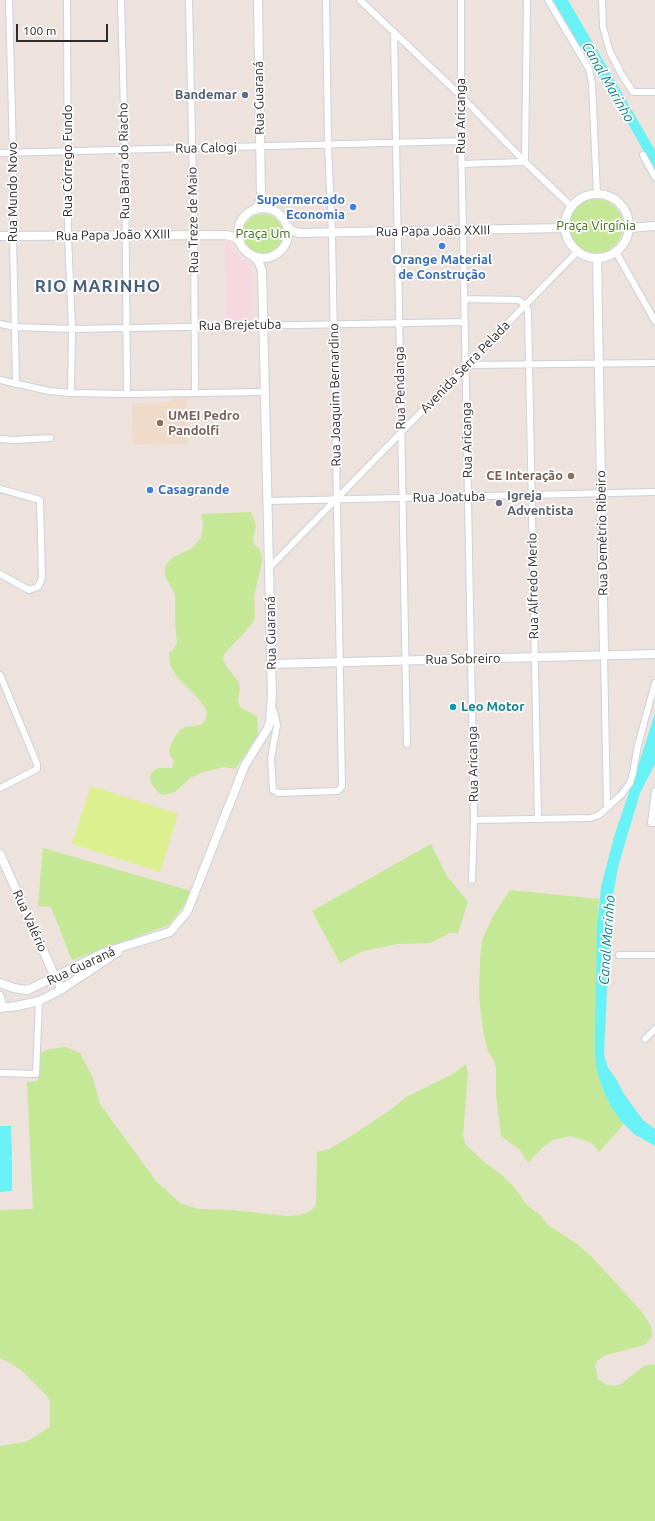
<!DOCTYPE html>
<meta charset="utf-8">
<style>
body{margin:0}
#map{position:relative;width:655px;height:1521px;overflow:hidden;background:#ede2dc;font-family:Ubuntu,sans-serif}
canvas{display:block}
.scale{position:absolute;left:16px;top:24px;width:92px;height:18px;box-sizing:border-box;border:2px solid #2b2b2b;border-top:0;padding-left:5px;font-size:12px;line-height:14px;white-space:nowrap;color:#2b2b2b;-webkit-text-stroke:3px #fff;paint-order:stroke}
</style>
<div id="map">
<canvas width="655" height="1521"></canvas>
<div class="scale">100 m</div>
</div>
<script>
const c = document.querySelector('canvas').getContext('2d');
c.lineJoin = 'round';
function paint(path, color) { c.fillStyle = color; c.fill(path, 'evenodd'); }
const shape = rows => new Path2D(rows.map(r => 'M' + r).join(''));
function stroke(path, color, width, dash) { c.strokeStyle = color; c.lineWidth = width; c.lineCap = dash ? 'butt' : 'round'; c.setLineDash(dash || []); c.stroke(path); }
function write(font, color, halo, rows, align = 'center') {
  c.font = font + ' Ubuntu,sans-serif'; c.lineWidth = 3.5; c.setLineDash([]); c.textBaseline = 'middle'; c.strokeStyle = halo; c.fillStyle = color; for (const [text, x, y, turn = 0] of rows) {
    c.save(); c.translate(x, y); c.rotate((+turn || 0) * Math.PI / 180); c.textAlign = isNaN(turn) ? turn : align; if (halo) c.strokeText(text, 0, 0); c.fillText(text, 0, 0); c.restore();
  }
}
paint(shape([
 [172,398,187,398,188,444,133,445,132,403,172,402]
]), '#f0dbca');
paint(shape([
 [225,243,230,243,239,256,252,264,252,320,226,320]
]), '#f5d8e0');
paint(shape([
 '569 226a27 27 0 1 1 54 0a27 27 0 1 1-54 0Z',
 '243 234a20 20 0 1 1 40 0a20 20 0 1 1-40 0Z',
 [251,512,256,526,253,538,254,545,259,548,262,555,262,562,254,596,255,616,253,622,244,633,225,653,223,659,226,666,238,681,240,688,238,701,240,707,257,716,258,735,235,769,224,767,203,772,190,778,175,792,164,795,160,794,151,784,150,777,153,771,159,768,172,768,174,761,170,755,169,748,176,735,180,730,186,727,200,725,205,721,207,715,205,708,197,697,177,677,170,665,169,652,174,649,177,642,175,619,175,594,165,576,165,569,167,563,172,558,192,548,201,538,203,524,201,514],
 [431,844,447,876,468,902,458,933,450,933,430,943,397,944,363,951,340,963,312,911],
 [43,848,191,891,189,899,169,925,72,960,51,907,38,906],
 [510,890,599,899,598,907,597,1071,602,1087,610,1105,624,1124,599,1152,592,1143,571,1136,553,1140,542,1148,528,1163,520,1150,501,1136,496,1095,496,1067,494,1061,488,1051,483,1030,479,996,480,961,482,940,492,918],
 [65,1047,80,1053,93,1078,100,1104,156,1181,180,1203,198,1209,232,1210,287,1216,300,1215,311,1211,316,1205,317,1152,329,1149,345,1140,389,1111,406,1097,453,1074,466,1064,468,1072,463,1136,466,1145,484,1162,503,1176,515,1188,526,1204,541,1216,548,1225,577,1244,593,1258,641,1311,651,1326,652,1336,645,1345,606,1355,597,1361,595,1365,598,1379,607,1385,614,1386,621,1384,644,1366,655,1364,655,1521,0,1521,0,1446,26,1442,50,1427,50,1401,46,1395,22,1371,10,1363,0,1358,0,1210,33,1209,27,1082,38,1081,40,1053,47,1050]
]), '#c4e895');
paint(shape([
 [91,786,178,814,160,872,72,844]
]), '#ddf090');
paint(shape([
 [553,0,568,0,655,150,655,171,625,118,595,72],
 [655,713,655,764,640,793,618,867,611,907,604,1054,608,1068,615,1077,624,1094,643,1120,655,1129,655,1146,634,1134,621,1121,610,1105,602,1087,597,1071,595,1054,595,1035,597,926,601,887,614,837,641,757],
 [0,1126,11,1126,12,1158,8,1159,12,1159,12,1191,0,1192]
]), '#68f2f6');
const street = shape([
 [9,0,13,153,13,236,16,384],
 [67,0,68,236,72,329,71,393],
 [121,0,125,150,127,394],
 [189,0,194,234,195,393],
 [360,0,461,96,525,162,571,206],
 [461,0,461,141,463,230,474,820,472,880],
 [548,0,589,69,592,84,597,194],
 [602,0,603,27,610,52,622,75,633,92,655,92],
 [394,32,407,744],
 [0,153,461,141],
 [643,155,655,177],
 [461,164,525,162,527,0],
 [616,252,655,321],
 [465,299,518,300,523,303,528,310,538,819],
 [0,324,15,327,72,329,465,322],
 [467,365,655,363],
 [0,380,49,391,71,393,127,394,265,392],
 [0,439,14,440,50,438],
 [0,489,40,500,42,578,38,587,29,590,0,574],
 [268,501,655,492],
 [269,568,577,252],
 [604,655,607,808],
 [0,675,37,764,37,769,0,788],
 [272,707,275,715,277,725,271,758,273,790,278,793,338,791,342,786,332,233,328,145,326,0],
 [655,791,651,823,655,823],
 [474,820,590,818,599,815,621,795,630,783,633,773,638,745,655,683],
 [619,955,655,955],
 [0,995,4,1008],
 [645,1039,655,1029],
 [0,1073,36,1074,39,1001]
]);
const secondary = shape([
 '565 226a32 32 0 1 1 64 0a32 32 0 1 1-64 0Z',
 '238 233a25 25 0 1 1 50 0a25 25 0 1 1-50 0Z',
 [255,210,259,204,261,196,258,0],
 [287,225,291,230,299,233,564,228],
 [629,228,655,226],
 [0,236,226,235,234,237,240,242],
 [597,258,604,655],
 [271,664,655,654],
 [0,854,55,977,62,989],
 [0,983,14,988,26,990,30,989,103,953,170,932,187,912,245,765,268,728,270,722,272,695,262,270,258,261,253,256],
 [0,1008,17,1006,39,1001,57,992,118,952]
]);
stroke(street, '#cad2dd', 8);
stroke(secondary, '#cad2dd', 10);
stroke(street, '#fff', 6);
stroke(secondary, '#fff', 8);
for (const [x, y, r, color] of [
 [245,95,4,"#5c6f8a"],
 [353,207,4,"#3f7fe0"],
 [442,246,4,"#3f7fe0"],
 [160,423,4,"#8d6e63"],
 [571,476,4,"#8d6e63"],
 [150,490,4,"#3f7fe0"],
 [499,503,4,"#6b7280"],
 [453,707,4,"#0f9aa8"]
]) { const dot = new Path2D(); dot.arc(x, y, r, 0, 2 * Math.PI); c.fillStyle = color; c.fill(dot); stroke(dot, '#fff', 1.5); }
write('bold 13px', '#4e5e75', '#fff', [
 ["Bandemar",237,95]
], 'right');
write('13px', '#2b2b2b', '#fff', [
 ["Rua Guaraná",259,98,-91],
 ["Rua Aricanga",461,116,-90],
 ["Rua Calogi",206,148,-1],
 ["Rua Córrego Fundo",68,161,-90],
 ["Rua Barra do Riacho",124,161,-91],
 ["Rua Mundo Novo",13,192,-90],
 ["Rua Treze de Maio",193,220,-91],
 ["Rua Papa João XXIII",433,231,-1],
 ["Rua Papa João XXIII",113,235,-1],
 ["Rua Brejetuba",240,325,-1],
 ["Avenida Serra Pelada",465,367,-46],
 ["Rua Pendanga",400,388,-91],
 ["Rua Joaquim Bernardino",335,395,-91],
 ["Rua Aricanga",467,440,-91],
 ["Rua Joatuba",449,497,-1],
 ["Rua Demétrio Ribeiro",602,533,-91],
 ["Rua Alfredo Merlo",533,586,-91],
 ["Rua Guaraná",271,633,-91],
 ["Rua Sobreiro",463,659,-1],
 ["Rua Aricanga",473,764,-91],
 ["Rua Valério",30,921,66],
 ["Rua Guaraná",81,966,-25]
]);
write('bold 13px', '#366cbe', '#fff', [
 ["Supermercado",345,200],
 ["Economia",345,215],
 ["Orange Material",442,260,"center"],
 ["de Construção",442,275,"center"],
 ["Casagrande",158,490,"left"]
], 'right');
write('13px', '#3c6d15', '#fff', [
 ["Praça Virgínia",596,226],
 ["Praça Um",263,234]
]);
write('bold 13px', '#785e54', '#fff', [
 ["UMEI Pedro",168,416],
 ["Pandolfi",168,431],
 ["CE Interação",563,476,"right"]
], 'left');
write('bold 13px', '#5b616d', '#fff', [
 ["Igreja",507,496],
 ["Adventista",507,511]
], 'left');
write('bold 13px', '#0d838f', '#fff', [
 ["Leo Motor",461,707]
], 'left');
write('italic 14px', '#07808e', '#fff', [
 ["Canal Marinho",608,82,60],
 ["Canal Marinho",607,940,-86]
]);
c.letterSpacing = '1px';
write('bold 17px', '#485e7e', '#fff', [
 ["RIO MARINHO",98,286]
]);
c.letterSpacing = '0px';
</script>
